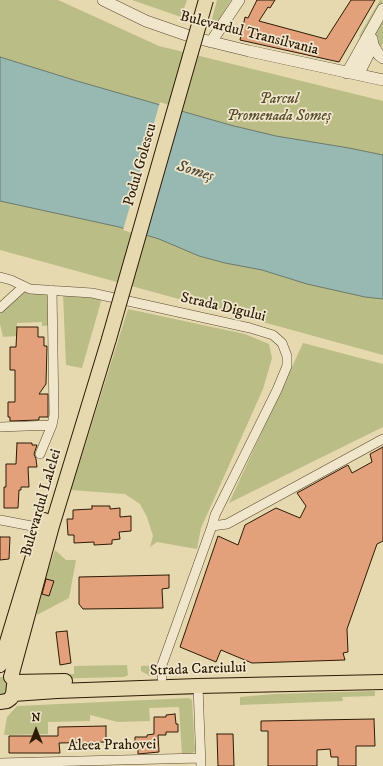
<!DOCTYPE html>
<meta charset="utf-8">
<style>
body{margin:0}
#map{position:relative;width:383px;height:766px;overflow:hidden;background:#e6d8af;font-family:"IM FELL DW Pica",serif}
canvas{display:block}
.north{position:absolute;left:16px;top:710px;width:40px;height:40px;-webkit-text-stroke:3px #efe6cb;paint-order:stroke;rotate:0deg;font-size:11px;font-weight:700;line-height:16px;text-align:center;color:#2e1b06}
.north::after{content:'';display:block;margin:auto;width:14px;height:18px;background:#2e1b06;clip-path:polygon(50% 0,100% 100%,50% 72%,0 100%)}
</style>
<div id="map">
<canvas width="383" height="766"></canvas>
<div class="north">N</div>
</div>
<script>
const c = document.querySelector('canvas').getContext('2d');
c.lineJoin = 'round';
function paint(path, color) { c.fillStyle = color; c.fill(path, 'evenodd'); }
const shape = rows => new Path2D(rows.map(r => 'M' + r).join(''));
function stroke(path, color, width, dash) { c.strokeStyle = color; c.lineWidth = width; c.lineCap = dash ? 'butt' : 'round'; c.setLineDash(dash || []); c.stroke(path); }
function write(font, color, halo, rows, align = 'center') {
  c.font = font + ' "IM FELL DW Pica",serif'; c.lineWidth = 3.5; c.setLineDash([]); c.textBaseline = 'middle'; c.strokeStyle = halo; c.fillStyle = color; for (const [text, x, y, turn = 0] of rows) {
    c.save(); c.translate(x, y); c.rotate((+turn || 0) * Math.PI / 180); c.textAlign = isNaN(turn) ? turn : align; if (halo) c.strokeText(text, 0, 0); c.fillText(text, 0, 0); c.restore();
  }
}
paint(shape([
 [0,0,58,0,159,46,383,101,383,355,0,250],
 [132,0,187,0,181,17],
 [217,0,231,0,215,26,210,27],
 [380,0,383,1,362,38,359,36],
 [383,15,383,44,382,46,376,44,376,32],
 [23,291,52,293,52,325,42,326,42,322,17,323,17,336,3,337,0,324,0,312],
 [63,294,102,298,82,368,66,365],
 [128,309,245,334,269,344,272,358,263,389,201,528,197,549,157,542,150,547,153,536,147,517,140,504,125,494,71,490],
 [303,343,383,364,383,427,229,503],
 [55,550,66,560,76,560,69,598,37,615,36,611,41,593,49,596,54,582,45,579],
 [127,665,128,675,124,677,43,679,42,675,74,674,74,666],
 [158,665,155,674,150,676,141,671,141,666],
 [0,677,3,677,8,681,6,693,0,696],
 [192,689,193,695,119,696,124,694],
 [375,691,375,696,342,697,343,701,240,705,240,697,275,694],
 [189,698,192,700,195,751,190,755,182,755,179,707,149,708,150,721,118,722,90,715,90,721,48,722,48,734,4,735,7,717,17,706]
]), '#bbbd87');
const water = shape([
 [0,57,77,81,230,125,276,136,349,148,383,155,383,299,365,297,307,284,262,270,225,263,199,256,159,239,119,227,0,201,0,57]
]);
paint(water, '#97b9b2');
stroke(water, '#6d7a6d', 1);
paint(shape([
 [160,102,181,109,144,237,123,230]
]), '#e6d8af');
const building = shape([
 [257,0,275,0,270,8,268,7,259,21,326,39,351,0,375,0,339,62,240,40,245,17,248,18,257,0],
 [17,327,38,327,38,337,44,337,44,346,47,346,46,384,39,394,48,394,48,417,39,417,39,420,10,421,10,417,8,417,8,402,15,402,15,370,10,370,10,347,16,347,17,327],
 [17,443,32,443,32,445,37,445,34,454,36,459,37,467,28,467,29,487,21,487,21,490,19,490,18,508,4,508,4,487,6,487,6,464,16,464,17,443],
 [383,447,383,541,377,544,347,629,348,652,343,653,345,660,252,663,221,650,216,662,180,647,218,536,238,545,245,525,276,508,300,518,306,506,297,493,348,465,352,473,372,462,370,454,383,447],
 [92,506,110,506,110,509,120,508,120,517,131,516,131,531,119,532,120,539,112,540,112,544,94,545,94,542,74,543,74,535,68,535,67,519,73,519,73,510,92,509,92,506],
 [0,537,10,537,9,559,0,560,0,537],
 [169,575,169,588,162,589,163,608,83,609,79,604,79,577,169,575],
 [46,579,54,581,49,596,42,594,46,579],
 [67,631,71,663,60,665,56,632,67,631],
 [175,714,176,724,178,724,178,732,166,732,166,735,158,735,159,752,138,754,138,746,135,746,135,737,147,737,147,735,154,734,154,717,166,717,166,715,175,714],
 [374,719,375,746,356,746,356,766,338,766,338,757,331,757,330,749,317,750,317,766,268,766,268,731,261,731,261,721,374,719],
 [106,726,106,742,59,743,60,753,9,753,9,736,58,736,58,727,106,726],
 [217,734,233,734,234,766,218,766,217,734]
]);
paint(building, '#e2a07b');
stroke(building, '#2e1b06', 1);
const minor = shape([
 [0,277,11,280,30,289,92,293,250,328,273,335,282,343,287,356,287,366,277,390,215,515,212,526],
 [0,308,23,287],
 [0,427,52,425],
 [40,454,52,425,54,415,52,290],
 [0,520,42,528],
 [162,678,162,665,212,526,227,524,383,439],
 [198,686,201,766],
 [0,763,201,758]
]);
const tertiary = shape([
 [103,0,146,21,192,37,249,51,383,80],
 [372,39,373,45,379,55,383,58],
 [211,42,239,0],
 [349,72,356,71,361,69,370,51,372,39],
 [347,73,383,9]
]);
const primary = shape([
 [0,665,44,520],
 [11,677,52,526,109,339],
 [14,682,65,681],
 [13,694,57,691,198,686,383,682],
 [0,702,7,701,11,698,13,694,14,685]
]);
stroke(minor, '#5c4a30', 10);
stroke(tertiary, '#5c4a30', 12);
stroke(primary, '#2e1b06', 16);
stroke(minor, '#efe6cb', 9);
stroke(tertiary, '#efe6cb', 11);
stroke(primary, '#e6d8af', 14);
const primaryBridge = shape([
 [109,339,206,0]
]);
stroke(primaryBridge, '#2e1b06', 16, []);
stroke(primaryBridge, '#e6d8af', 14);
write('15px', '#2e1b06', '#efe6cb', [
 ["Bulevardul Transilvania",249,34,14],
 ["Podul Golescu",141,165,-74],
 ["Strada Digului",223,308,13],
 ["Bulevardul Lalelei",42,503,-74],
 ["Strada Careiului",198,670,-2],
 ["Aleea Prahovei",112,746,-1]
]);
write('italic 15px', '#584c2d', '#efe6cb', [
 ["Parcul",279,100],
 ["Promenada Someș",279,117]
]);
write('italic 16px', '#4e4a3a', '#efe6cb', [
 ["Someș",195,172,17]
]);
</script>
